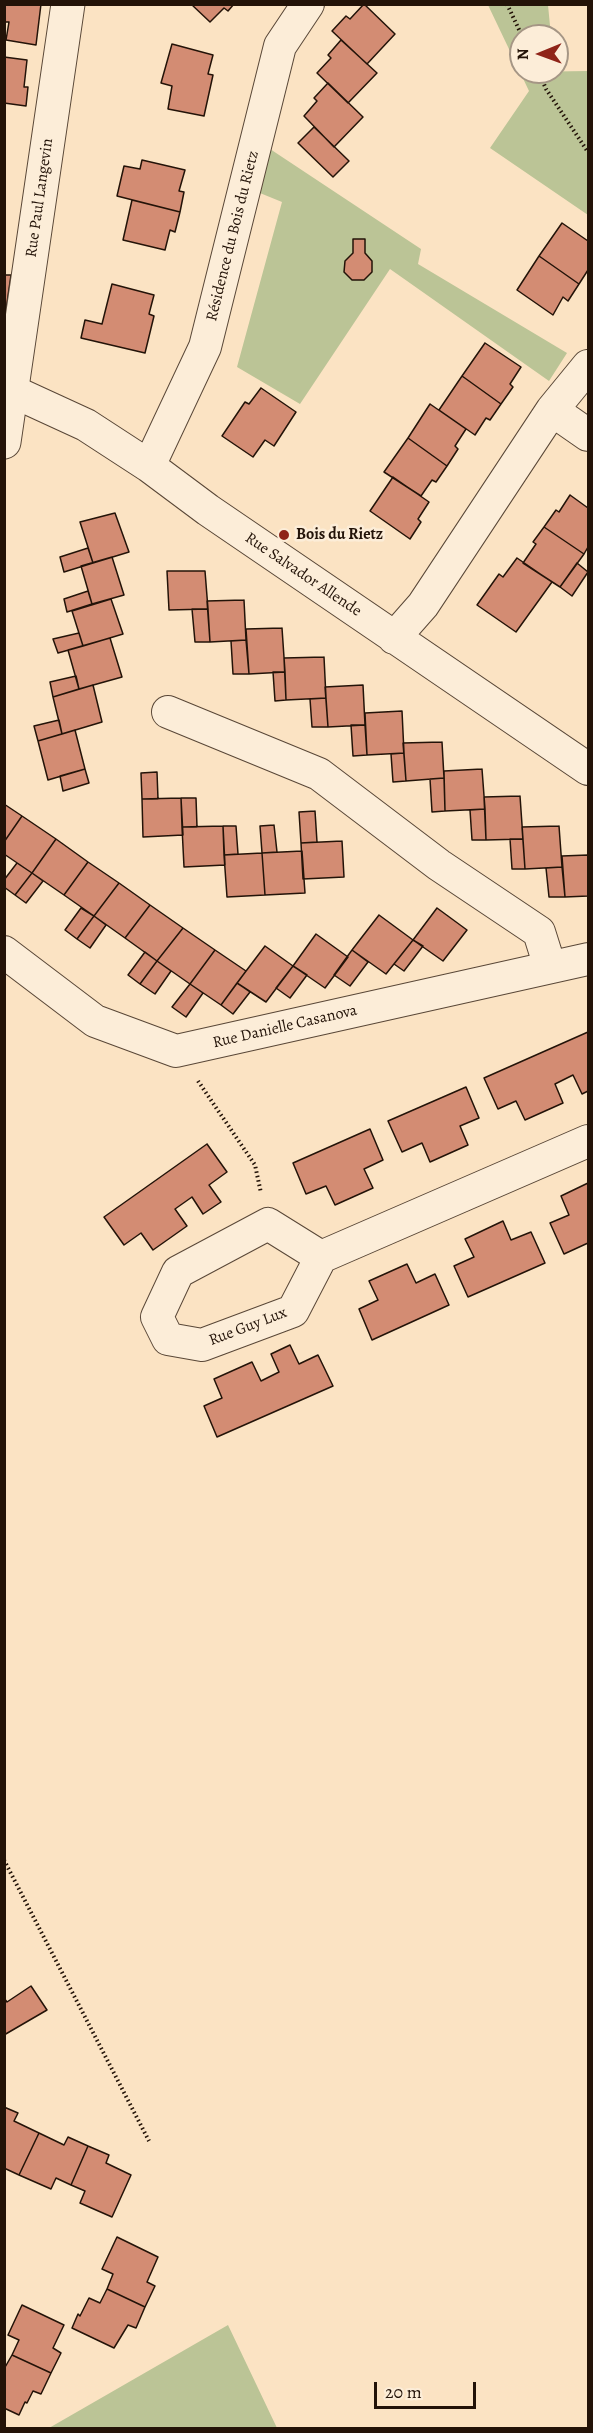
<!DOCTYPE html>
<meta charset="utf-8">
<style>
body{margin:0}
#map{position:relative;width:593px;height:2433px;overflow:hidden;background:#fbe3c3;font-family:Alegreya,serif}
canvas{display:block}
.frame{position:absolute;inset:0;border:6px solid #231308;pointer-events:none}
.north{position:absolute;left:509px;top:24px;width:60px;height:60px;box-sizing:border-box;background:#fcedd8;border:2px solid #a59685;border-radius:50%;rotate:269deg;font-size:16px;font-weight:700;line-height:24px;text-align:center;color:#231308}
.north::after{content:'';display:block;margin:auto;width:21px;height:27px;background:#8f2418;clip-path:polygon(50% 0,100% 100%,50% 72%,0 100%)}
.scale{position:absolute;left:374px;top:2382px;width:102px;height:27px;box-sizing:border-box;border:3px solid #231308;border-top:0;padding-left:8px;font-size:18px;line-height:21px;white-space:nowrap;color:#231308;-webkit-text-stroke:4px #fcedd8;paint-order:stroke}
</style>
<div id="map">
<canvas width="593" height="2433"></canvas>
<div class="frame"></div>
<div class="north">N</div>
<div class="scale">20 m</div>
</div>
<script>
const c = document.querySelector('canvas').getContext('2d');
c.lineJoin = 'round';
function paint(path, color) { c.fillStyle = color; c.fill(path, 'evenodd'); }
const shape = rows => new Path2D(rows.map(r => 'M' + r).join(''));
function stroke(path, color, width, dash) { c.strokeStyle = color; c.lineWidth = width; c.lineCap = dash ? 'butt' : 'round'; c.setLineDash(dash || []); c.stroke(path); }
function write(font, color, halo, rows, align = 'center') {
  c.font = font + ' Alegreya,serif'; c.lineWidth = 5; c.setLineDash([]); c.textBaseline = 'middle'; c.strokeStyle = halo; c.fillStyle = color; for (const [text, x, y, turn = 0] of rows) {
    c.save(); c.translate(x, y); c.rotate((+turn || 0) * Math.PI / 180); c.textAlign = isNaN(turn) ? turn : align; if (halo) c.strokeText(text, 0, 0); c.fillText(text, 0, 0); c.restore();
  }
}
paint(shape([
 [488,5,548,5,551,36,521,36,521,72,588,71,588,215,490,148,529,91],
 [267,147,421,249,418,264,567,353,549,381,390,269,300,404,237,367,282,202,255,191],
 [228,2325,277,2428,49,2428]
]), '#bbc496');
const building = shape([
 [4,4,41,4,36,45,6,40,9,22,4,22,4,4],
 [191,4,234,4,228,11,224,8,210,22,191,4],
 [364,4,395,34,367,64,332,31,346,16,350,19,364,4],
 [341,40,377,73,348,103,317,73,331,58,328,55,341,40],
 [172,44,213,55,208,74,213,75,204,116,168,109,172,86,161,83,172,44],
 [4,57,27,60,24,87,28,87,26,106,4,103,4,57],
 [328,83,363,117,334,147,304,116,317,101,314,98,328,83],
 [314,127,349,161,333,177,298,143,314,127],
 [142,160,185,170,179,191,184,192,180,212,117,196,124,166,140,169,142,160],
 [132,200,180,212,175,232,170,230,165,250,123,240,132,200],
 [562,223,588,241,588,270,579,284,539,256,562,223],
 [353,239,365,239,365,253,372,261,372,272,364,280,352,280,344,272,345,261,353,253,353,239],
 [539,256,579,284,568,301,563,297,553,315,517,290,539,256],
 [4,275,11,275,4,324,4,275],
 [112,284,154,295,149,314,154,316,145,353,81,338,85,320,102,324,112,284],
 [485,343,521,367,510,384,513,387,501,404,462,376,485,343],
 [462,376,501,404,490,420,486,418,475,435,439,410,462,376],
 [261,388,296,412,274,446,265,440,253,457,222,436,245,402,249,404,261,388],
 [430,404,466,429,455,446,458,449,447,466,408,438,430,404],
 [408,438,447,466,436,482,432,480,421,496,384,472,408,438],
 [393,477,429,502,418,519,421,522,410,539,370,511,393,477],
 [570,495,588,508,588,547,584,554,544,527,556,510,559,512,570,495],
 [115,513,129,552,93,563,80,522,115,513],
 [544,527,584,554,560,587,523,563,536,544,533,542,544,527],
 [88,548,93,563,64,572,60,557,88,548],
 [112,557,124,595,92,604,81,566,112,557],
 [517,558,552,582,516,632,477,605,499,574,503,577,517,558],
 [577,563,588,572,572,596,560,587,577,563],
 [167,571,205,571,208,609,169,610,167,571],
 [88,591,92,604,67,612,64,599,88,591],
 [111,599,123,634,83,646,72,611,111,599],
 [244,600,246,640,210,642,207,601,244,600],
 [192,609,208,609,210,642,195,642,192,609],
 [282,628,285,672,249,674,246,629,282,628],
 [79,633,83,646,58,653,53,639,79,633],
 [110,638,122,677,79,689,68,650,110,638],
 [246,640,249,674,233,674,231,641,246,640],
 [324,657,326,698,286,700,284,658,324,657],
 [273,672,285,672,286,700,275,701,273,672],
 [76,676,79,689,53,697,50,682,76,676],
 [93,685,102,722,62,734,53,697,93,685],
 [363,685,365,725,328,727,325,687,363,685],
 [326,698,328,727,312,727,310,699,326,698],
 [402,711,404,753,367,755,365,713,402,711],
 [59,720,62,734,38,741,34,726,59,720],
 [351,725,365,725,367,755,353,756,351,725],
 [75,730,85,769,48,780,38,741,75,730],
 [442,742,444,778,406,781,403,743,442,742],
 [404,753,406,781,393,782,391,754,404,753],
 [85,769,89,783,63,791,60,776,85,769],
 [482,769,485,809,445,811,444,771,482,769],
 [157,772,158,799,142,799,141,773,157,772],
 [444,778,445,811,432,812,430,779,444,778],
 [520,796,523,839,486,840,484,797,520,796],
 [181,798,196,798,197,827,182,827,181,798],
 [181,798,183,835,143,837,142,799,181,798],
 [4,804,22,816,4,842,4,804],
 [485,809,486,840,472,840,470,810,485,809],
 [315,811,317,842,301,843,299,812,315,811],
 [22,816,56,839,32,873,4,854,4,842,22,816],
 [274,825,277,852,262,853,260,826,274,825],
 [223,826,236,826,238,854,224,855,223,826],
 [223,826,225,865,184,867,182,827,223,826],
 [559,826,562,867,525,869,522,827,559,826],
 [56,839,88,862,64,895,32,873,56,839],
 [510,839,523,839,525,869,512,869,510,839],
 [342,841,344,877,303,879,301,843,342,841],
 [302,851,305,893,265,895,262,853,302,851],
 [262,853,265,895,227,897,224,855,262,853],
 [588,855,588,896,565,897,562,856,588,855],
 [88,862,119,883,94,916,64,895,88,862],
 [17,863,32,873,15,895,4,887,4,880,17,863],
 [562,867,565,897,549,897,546,868,562,867],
 [32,873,43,881,26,903,15,895,32,873],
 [119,883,150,905,125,938,94,916,119,883],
 [150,905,183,928,157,961,125,938,150,905],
 [81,908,94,916,77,939,65,930,81,908],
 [437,908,467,930,443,961,413,940,437,908],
 [379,915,413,940,386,974,352,950,379,915],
 [94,916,106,925,90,948,77,939,94,916],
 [183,928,215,950,190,984,157,961,183,928],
 [316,934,348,957,325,988,293,966,316,934],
 [413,940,423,946,404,971,394,964,413,940],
 [265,946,293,966,266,1002,237,983,265,946],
 [215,950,246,971,221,1005,190,984,215,950],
 [352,950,368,962,350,986,334,975,352,950],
 [145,952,157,961,140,984,128,975,145,952],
 [157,961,171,971,155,994,140,984,157,961],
 [293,966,307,975,290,998,276,988,293,966],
 [237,983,250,992,233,1014,221,1005,237,983],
 [190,984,203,993,186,1017,172,1007,190,984],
 [588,1032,588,1091,582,1094,573,1075,555,1084,563,1103,525,1120,516,1101,498,1109,484,1078,588,1032],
 [466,1087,479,1118,460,1126,468,1145,430,1162,422,1143,402,1152,388,1121,466,1087],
 [370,1129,383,1160,364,1169,373,1188,335,1205,326,1186,306,1194,293,1163,370,1129],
 [207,1144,227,1172,209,1185,221,1202,203,1214,192,1197,175,1209,187,1226,153,1250,141,1233,124,1245,104,1217,207,1144],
 [588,1183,588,1243,564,1254,550,1223,569,1215,561,1196,588,1183],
 [503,1221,511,1240,531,1232,545,1263,468,1297,454,1266,474,1257,465,1239,503,1221],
 [407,1264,416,1283,435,1274,449,1305,372,1340,359,1309,378,1300,369,1281,407,1264],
 [290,1345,299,1364,318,1355,333,1386,217,1437,204,1406,222,1398,214,1379,252,1362,261,1381,279,1372,271,1354,290,1345],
 [31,1986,47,2010,4,2035,4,1998,7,2002,31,1986],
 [4,2107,18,2113,14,2121,39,2133,19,2175,4,2168,4,2107],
 [39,2133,64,2145,68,2137,88,2146,71,2185,56,2178,51,2189,19,2175,39,2133],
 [88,2146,109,2155,106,2163,131,2175,112,2217,80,2203,85,2191,71,2185,88,2146],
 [117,2237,158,2257,147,2282,155,2286,145,2307,107,2289,113,2274,102,2269,117,2237],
 [107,2289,145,2307,136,2328,128,2325,114,2348,72,2328,78,2314,80,2316,89,2298,100,2303,107,2289],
 [22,2305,64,2325,53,2348,61,2353,51,2373,12,2355,19,2340,8,2335,22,2305],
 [12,2355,51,2373,41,2394,33,2391,27,2403,25,2402,19,2415,4,2408,4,2369,12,2355]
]);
paint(building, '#d38c73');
stroke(building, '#231308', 1.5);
const minor = shape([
 [4,389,12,391,86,425,149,466,208,510,588,769],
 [552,410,588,435],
 [149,466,205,347,280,46,308,4],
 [394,638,423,605,552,410,588,366],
 [168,712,319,774,439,865,539,932,550,967],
 [4,952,95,1021,176,1051,588,959],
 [321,1257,268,1224,178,1272,157,1317,168,1339,202,1345,293,1311,321,1257,588,1141]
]);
const tertiary = shape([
 [4,442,68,4]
]);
stroke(minor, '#594737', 34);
stroke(tertiary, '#594737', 35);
stroke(shape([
 [507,4,522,36],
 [539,72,546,89,588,152],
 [198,1081,255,1165,261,1193],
 [4,1860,149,2141]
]), '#231308', 4, [1.5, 3]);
stroke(minor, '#fcedd8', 32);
stroke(tertiary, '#fcedd8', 33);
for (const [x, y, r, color] of [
 [284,535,6,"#8f2418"]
]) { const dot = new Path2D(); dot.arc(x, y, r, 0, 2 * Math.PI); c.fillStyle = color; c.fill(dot); stroke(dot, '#fcedd8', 2); }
write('16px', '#231308', '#fcedd8', [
 ["Rue Paul Langevin",40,198,-82],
 ["Résidence du Bois du Rietz",233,236,-76],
 ["Rue Salvador Allende",303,575,34],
 ["Rue Danielle Casanova",285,1027,-13],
 ["Rue Guy Lux",248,1327,-21]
]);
write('bold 16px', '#231308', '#fcedd8', [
 ["Bois du Rietz",296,535]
], 'left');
</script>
